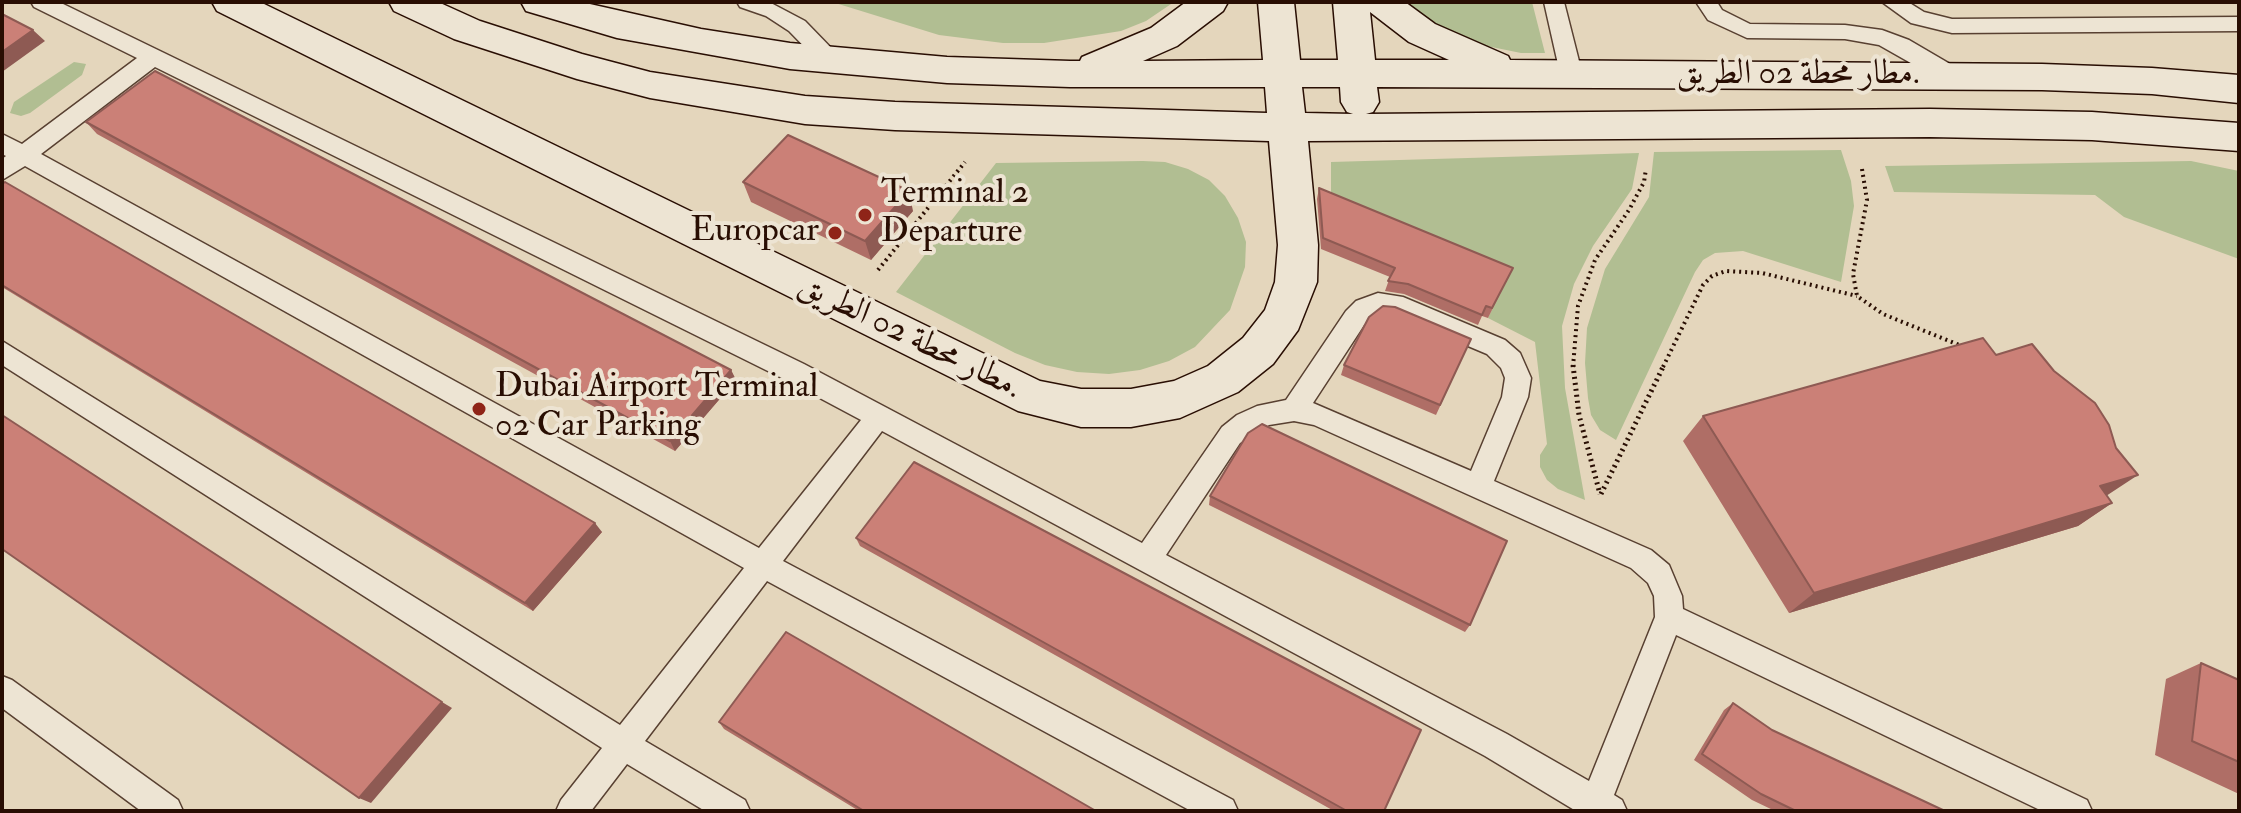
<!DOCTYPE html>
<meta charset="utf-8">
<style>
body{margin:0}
#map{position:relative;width:2241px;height:813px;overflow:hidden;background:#e4d6bc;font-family:"IM FELL Double Pica",serif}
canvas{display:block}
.frame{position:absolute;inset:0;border:4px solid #290e03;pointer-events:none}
</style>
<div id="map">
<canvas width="2241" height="813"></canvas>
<div class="frame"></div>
</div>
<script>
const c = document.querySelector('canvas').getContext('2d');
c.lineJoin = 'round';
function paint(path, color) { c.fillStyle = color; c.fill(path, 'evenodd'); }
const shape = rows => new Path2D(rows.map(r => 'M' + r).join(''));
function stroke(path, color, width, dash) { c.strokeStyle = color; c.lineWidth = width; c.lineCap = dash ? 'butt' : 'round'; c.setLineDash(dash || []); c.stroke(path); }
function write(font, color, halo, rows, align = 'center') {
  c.font = font + ' "IM FELL Double Pica",Amiri,serif'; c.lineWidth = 8; c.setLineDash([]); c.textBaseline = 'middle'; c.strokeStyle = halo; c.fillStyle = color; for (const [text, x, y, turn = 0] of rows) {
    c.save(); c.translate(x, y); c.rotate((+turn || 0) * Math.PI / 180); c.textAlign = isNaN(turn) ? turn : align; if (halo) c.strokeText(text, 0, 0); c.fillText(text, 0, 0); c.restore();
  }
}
paint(shape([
 [832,2,1174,2,1146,21,1121,31,1044,43,1003,43,939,35],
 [1406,2,1532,2,1545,53,1521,53,1467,42,1442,30],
 [74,62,86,64,82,75,30,113,21,116,10,113,14,102],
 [1841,150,1851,181,1854,206,1841,282,1743,251,1715,253,1703,260,1695,272,1616,440,1600,430,1591,415,1588,398,1585,363,1587,328,1605,269,1649,197,1654,152],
 [1639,153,1632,189,1593,246,1574,284,1562,326,1565,388,1585,500,1558,489,1547,480,1540,467,1540,455,1547,444,1535,342,1488,318,1508,278,1331,211,1331,162],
 [1143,161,1165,162,1188,169,1209,180,1225,196,1238,218,1246,242,1245,267,1230,310,1195,347,1169,361,1140,370,1109,374,1077,372,1045,365,1015,353,896,292,996,163],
 [2191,161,2239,171,2239,259,2124,217,2095,195,1894,192,1885,166]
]), '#b1be92');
const lane = shape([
 [31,2,59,2,162,52,804,364,1142,543,1222,427,1237,415,1257,406,1286,400,1346,311,1356,301,1378,293,1403,297,1505,340,1520,353,1531,378,1528,397,1494,481,1651,550,1669,565,1682,596,1683,609,2087,800,2092,811,2042,811,1676,635,1614,795,1622,800,1627,811,1576,811,1485,756,882,431,783,561,1233,800,1238,811,1191,811,767,581,645,741,745,800,750,811,705,811,627,764,591,811,556,811,561,800,602,748,2,365,2,341,620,725,744,568,25,166,2,180,2,159,6,156,2,154,2,134,22,144,137,58,34,7,31,2],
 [155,67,786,380,861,420,759,548,41,154,155,67],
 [1379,313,1392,314,1487,354,1501,368,1505,378,1502,397,1471,471,1313,403,1364,325,1379,313],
 [1294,421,1314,425,1631,568,1648,583,1654,596,1655,617,1589,781,1507,734,1166,555,1240,443,1269,425,1294,421],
 [737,2,769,2,805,21,838,55,841,60,838,65,822,65,789,31,766,16,740,7,737,2],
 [1544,2,1564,2,1582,73,1579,79,1563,79,1560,73,1544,2],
 [1696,2,1717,2,1722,10,1750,24,1845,25,1882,30,1909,40,1962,71,1965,77,1962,83,1954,85,1946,83,1879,45,1845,39,1747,38,1708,20,1696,2],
 [1882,2,1908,2,1924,12,1952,19,2239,17,2239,31,1952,33,1911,23,1882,2],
 [2,676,12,680,178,800,183,811,141,811,2,708,2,676]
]);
const secondary = shape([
 [212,2,260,2,1040,381,1081,389,1131,389,1174,381,1208,366,1243,338,1265,310,1275,282,1278,245,1269,141,895,130,805,124,650,98,577,79,454,39,394,11,389,2,438,2,480,21,582,54,650,72,805,96,895,102,1267,113,1265,87,1070,87,947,83,790,69,617,38,526,11,521,2,581,2,701,29,790,43,947,57,1070,61,1080,61,1082,57,1151,28,1186,2,1228,2,1223,11,1177,46,1143,61,1263,60,1258,2,1294,2,1300,60,1338,60,1333,2,1405,2,1435,24,1508,56,1510,60,2042,64,2152,68,2239,75,2239,103,2152,94,2042,90,1377,87,1379,102,1373,112,1366,114,1930,109,2092,112,2239,123,2239,151,2092,140,1930,137,1308,141,1318,245,1317,282,1298,330,1273,364,1238,392,1180,418,1131,427,1081,427,1018,411,217,11,212,2],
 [1370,12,1409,42,1449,60,1375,60,1370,12],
 [1302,87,1340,87,1341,102,1347,112,1353,114,1305,113,1302,87]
]);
stroke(lane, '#584031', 3);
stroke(secondary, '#290e03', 3);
stroke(shape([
 [1862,169,1867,200,1853,274,1857,296,1883,314,1964,347],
 [878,270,965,162],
 [1573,367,1578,306,1595,260,1629,210,1644,182,1646,169],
 [1663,367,1703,285,1712,276,1726,271,1762,273,1857,296]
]), '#290e03', 4, [2, 4]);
stroke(shape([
 [1573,365,1579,415,1600,494],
 [1601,494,1664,365]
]), '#290e03', 5, [2, 4]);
paint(lane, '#ede4d3');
paint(secondary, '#ede4d3');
paint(shape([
 [86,122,731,370,736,380,675,451,97,134],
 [743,182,913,211,871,260,751,202],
 [2,184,602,532,533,611,2,287],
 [1319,188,1508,278,1488,318,1482,316,1478,325,1404,294,1385,291,1390,277,1321,249,1317,199],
 [1471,339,1436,415,1341,375,1344,365],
 [1996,355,2112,503,2078,526,1789,613,1683,441,1703,416],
 [1210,496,1470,625,1465,632,1209,505],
 [856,538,1384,811,1334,811,860,546],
 [2201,663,2239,680,2239,794,2155,755,2166,679],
 [1733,703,1772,730,1945,811,1775,811,1752,800,1694,760,1724,710],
 [719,722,1096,811,859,811,724,729]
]), '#af6e66');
paint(shape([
 [33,30,45,41,2,72,2,52],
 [909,191,913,211,871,260,865,241],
 [731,370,736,380,675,451,670,441],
 [2138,475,2103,498,2100,486],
 [2112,503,2078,526,1789,613,1814,593],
 [595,523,602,532,533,611,525,603],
 [442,702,452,708,371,803,359,798]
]), '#8e5a53');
const building = shape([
 [2,14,33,30,2,52,2,14],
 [155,71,731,370,670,441,86,122,155,71],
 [788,135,909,191,865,241,743,182,788,135],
 [5,182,595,523,525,603,2,285,2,184,5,182],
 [1319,188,1513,268,1492,308,1486,306,1482,315,1408,284,1388,281,1395,268,1323,238,1319,188],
 [1383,306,1395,307,1471,339,1440,405,1344,365,1369,317,1383,306],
 [1983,338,1996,355,2032,344,2054,371,2095,403,2109,425,2116,448,2138,475,2100,486,2112,503,1814,593,1703,416,1983,338],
 [2,415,442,702,359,798,2,549,2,415],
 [1262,424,1507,541,1470,625,1210,496,1248,433,1262,424],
 [914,462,1421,730,1384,811,1347,811,856,538,914,462],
 [786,632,1096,811,864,811,719,722,786,632],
 [2201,663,2239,680,2239,762,2192,741,2201,663],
 [1733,703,1772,730,1945,811,1796,811,1761,794,1702,754,1733,703]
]);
paint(building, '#cb8077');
stroke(building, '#8e5a53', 2);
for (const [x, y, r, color] of [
 [865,215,8,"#8f2418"],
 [835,233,8,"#8f2418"],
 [479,409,8,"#8f2418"]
]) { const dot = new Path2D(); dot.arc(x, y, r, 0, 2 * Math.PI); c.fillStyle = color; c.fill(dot); stroke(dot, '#ede4d3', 3); }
write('34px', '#290e03', '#ede4d3', [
 ["مطار محطة 02 الطريق.",1798,76],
 ["مطار محطة 02 الطريق.",909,338,26]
]);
write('34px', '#290e03', '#ede4d3', [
 ["Terminal 2",881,195],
 ["Departure",881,234],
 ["Europcar",819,233,"right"],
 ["Dubai Airport Terminal",495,389],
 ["02 Car Parking",495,428]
], 'left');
</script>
